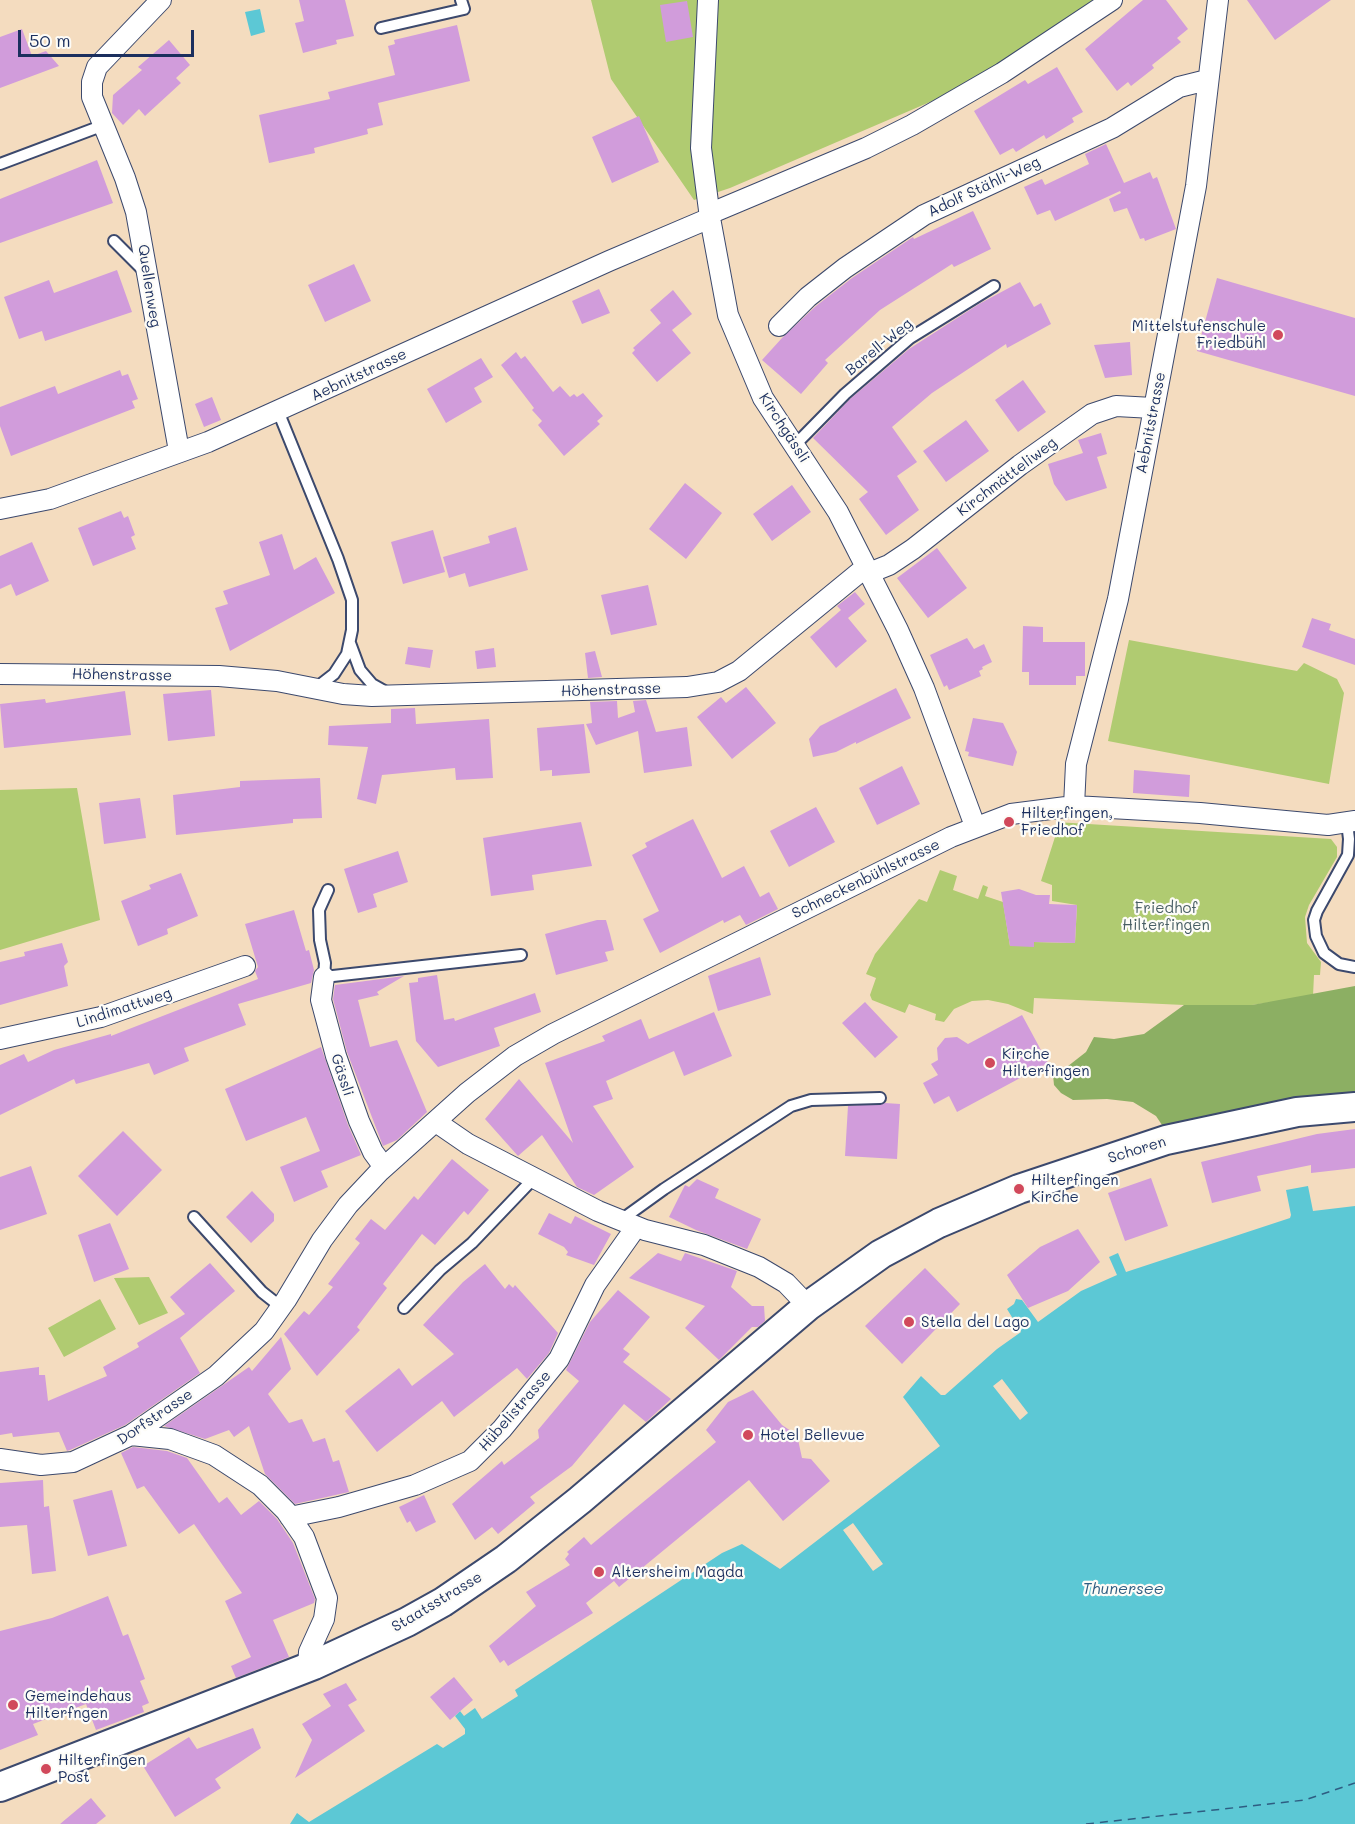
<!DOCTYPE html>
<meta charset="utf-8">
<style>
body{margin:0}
#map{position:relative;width:1355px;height:1824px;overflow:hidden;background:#f4dcbf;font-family:Mali,sans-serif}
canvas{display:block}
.scale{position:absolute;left:18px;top:30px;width:176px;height:27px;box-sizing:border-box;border:3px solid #1b2f5e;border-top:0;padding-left:8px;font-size:18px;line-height:21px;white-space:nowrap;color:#1b2f5e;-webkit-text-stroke:4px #fdfcf7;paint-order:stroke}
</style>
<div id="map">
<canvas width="1355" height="1824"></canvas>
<div class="scale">50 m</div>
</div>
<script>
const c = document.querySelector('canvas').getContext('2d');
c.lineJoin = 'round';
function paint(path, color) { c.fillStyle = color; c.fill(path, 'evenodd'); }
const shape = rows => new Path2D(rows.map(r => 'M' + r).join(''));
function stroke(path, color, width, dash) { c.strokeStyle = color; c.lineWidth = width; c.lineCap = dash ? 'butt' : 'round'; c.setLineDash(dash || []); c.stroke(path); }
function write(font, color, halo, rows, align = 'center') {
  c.font = font + ' Mali,sans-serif'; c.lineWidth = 4.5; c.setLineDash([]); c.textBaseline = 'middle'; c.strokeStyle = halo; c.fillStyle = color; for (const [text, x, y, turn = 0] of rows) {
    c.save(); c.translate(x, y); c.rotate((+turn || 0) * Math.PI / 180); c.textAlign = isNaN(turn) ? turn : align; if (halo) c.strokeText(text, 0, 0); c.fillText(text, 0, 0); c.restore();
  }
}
paint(shape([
 [591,0,1094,0,1002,71,730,188,694,200,611,79],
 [1129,640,1297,671,1304,663,1337,679,1344,693,1329,784,1108,741],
 [77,788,100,920,0,950,0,790],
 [1056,822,1331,839,1337,847,1337,857,1309,905,1305,917,1307,943,1321,962,1320,975,1314,975,1313,996,1252,1005,1184,1005,1034,998,1033,1014,1008,1004,988,1000,972,1001,954,1009,944,1022,935,1020,936,1014,909,1004,905,1013,872,1000,870,995,876,978,866,974,875,954,919,899,927,902,940,870,957,876,953,890,978,899,983,885,988,887,985,896,1003,902,1010,946,1034,942,1075,943,1077,905,1052,901,1052,885,1041,881,1055,837],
 [149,1277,168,1313,139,1325,114,1278],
 [100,1299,116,1329,64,1357,48,1328]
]), '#b0cb71');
paint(shape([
 [1355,986,1355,1107,1166,1140,1162,1125,1156,1116,1133,1102,1107,1099,1073,1100,1061,1093,1054,1085,1053,1075,1063,1070,1086,1052,1094,1037,1114,1039,1144,1034,1184,1005,1252,1005]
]), '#8caf63');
paint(shape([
 [260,9,265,32,251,36,245,12],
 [1308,1186,1313,1211,1355,1206,1355,1824,290,1824,297,1813,309,1822,437,1744,443,1748,465,1734,465,1729,455,1716,460,1711,464,1716,475,1708,482,1719,518,1696,515,1690,722,1553,742,1544,780,1569,940,1446,903,1397,921,1376,941,1395,945,1395,997,1349,1021,1332,1007,1309,1014,1304,1016,1299,1022,1300,1038,1322,1081,1291,1117,1275,1109,1257,1118,1253,1126,1272,1290,1218,1291,1215,1286,1190]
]), '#5cc8d5');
paint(shape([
 [1002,1379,1028,1413,1020,1420,993,1386],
 [853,1523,883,1564,873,1571,843,1530]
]), '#f4dcbf');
stroke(shape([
 [1086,1824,1305,1800,1355,1783]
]), '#2e5d82', 1.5, [8, 6]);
paint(shape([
 [299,0,345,0,354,36,336,40,337,44,303,53,295,23,304,21],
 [1143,0,1166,0,1188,29,1177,38,1181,42,1152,65,1154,68,1131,86,1128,82,1117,91,1085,49],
 [1247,0,1331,0,1275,40],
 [687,1,693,37,666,42,660,5],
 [457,25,470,81,378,103,383,125,367,129,368,134,314,148,315,153,269,163,259,115,330,99,328,92,395,75,388,46,395,44,394,40],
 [22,29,32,56,46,51,59,66,0,88,0,37],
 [169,40,190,65,176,78,181,83,145,116,139,109,123,125,112,113,113,95,142,70,138,67],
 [1057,67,1083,112,1072,118,1074,122,1046,139,1044,135,1016,152,1013,148,1000,155,974,111,1025,80,1028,84],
 [639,116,659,162,612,183,592,137],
 [1106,144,1124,183,1150,172,1153,179,1157,177,1176,229,1145,241,1144,238,1140,239,1127,208,1114,212,1109,199,1121,193,1120,191,1055,221,1050,210,1037,215,1024,187,1042,179,1045,185,1089,164,1085,154],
 [97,160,113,203,0,243,0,199],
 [973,211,991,249,954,267,952,264,880,310,825,360,828,363,801,394,762,360,782,338,816,306,852,278,913,237,914,239],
 [354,264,371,301,325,322,308,285],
 [117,270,132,312,45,341,42,331,19,339,4,297,49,280,54,293],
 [1217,278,1355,318,1355,396,1197,351],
 [1020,282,1034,307,1041,303,1051,324,1007,348,1006,344,932,393,892,427,917,462,897,476,919,510,886,535,859,499,868,492,813,438,850,399,909,349,979,304],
 [599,289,610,313,582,324,572,301],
 [673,290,692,314,672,330,691,353,657,382,632,353,635,350,633,348,661,323,650,310],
 [1130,342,1132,375,1105,378,1094,345],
 [516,352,521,359,525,356,553,392,560,386,570,397,574,394,577,397,583,393,603,416,597,421,600,424,564,456,538,425,542,421,532,410,534,408,501,365],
 [481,358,493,377,474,388,482,402,446,423,427,389],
 [120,370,122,376,128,374,138,399,132,401,135,408,11,456,0,426,0,407,55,386,58,394],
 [1023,380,1046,412,1018,432,995,400],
 [212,397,221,420,204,427,195,404],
 [966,420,989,451,946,482,923,451],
 [1101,433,1107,454,1097,457,1107,488,1066,501,1054,484,1048,464,1083,453,1078,440],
 [685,483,722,513,686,559,649,529],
 [792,485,811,512,772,541,753,514],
 [121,511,124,518,128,516,135,535,131,537,136,549,93,566,78,528],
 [516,527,528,570,469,587,465,573,449,578,443,557,490,543,488,536],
 [433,530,445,572,403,584,391,542],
 [282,534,294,570,316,557,335,593,230,651,215,608,228,604,223,591,270,575,259,542],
 [32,542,49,581,16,596,11,584,0,589,0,556],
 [937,548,967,588,928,618,897,578],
 [648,585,657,625,611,635,601,595],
 [855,592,865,604,848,618,867,641,836,668,810,637,841,610,837,606],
 [1312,618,1331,624,1329,630,1355,639,1355,665,1302,647],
 [1023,626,1043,627,1043,642,1085,642,1085,676,1076,676,1076,685,1029,685,1029,672,1022,672],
 [967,638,974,649,984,644,992,662,982,667,983,669,979,671,981,676,949,690,947,685,944,687,930,655],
 [408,647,433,650,430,668,405,664],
 [494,648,496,667,477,669,475,651],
 [595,651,602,677,588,678,585,653],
 [746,687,776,723,732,759,697,717,721,697,726,703],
 [896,688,911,718,856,744,856,742,836,752,813,757,809,739,820,726],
 [211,690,215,736,168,741,163,694],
 [125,691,131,735,4,748,0,704,45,699,46,703],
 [646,700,656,732,687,727,692,766,644,773,638,731,596,745,586,724,592,723,590,702,617,701,618,718,635,712,633,701],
 [415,708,416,724,489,719,493,778,456,780,455,768,382,775,376,804,357,799,368,747,328,745,329,726,391,723,391,709],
 [973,718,1003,723,1017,752,1013,766,968,756,969,752,965,751],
 [584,724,590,773,552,776,552,770,540,771,537,728],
 [902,766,920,804,877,825,859,788],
 [1134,770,1190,775,1189,797,1133,793],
 [320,778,322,818,293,819,293,823,176,835,173,795,240,787,240,781],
 [140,798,146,838,104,844,99,803],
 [816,807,835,842,789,867,770,831],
 [693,819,722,878,744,866,760,897,769,892,778,909,746,925,740,915,724,923,723,920,660,953,643,919,659,911,632,855,647,847,645,843],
 [581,822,592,866,532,875,534,890,491,896,483,838],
 [398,851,408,882,373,894,377,907,358,913,344,869],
 [181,873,198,916,167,929,168,934,138,946,121,901,151,889,149,885],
 [1019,889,1036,895,1050,895,1049,904,1077,905,1075,943,1034,942,1034,947,1010,946,1001,892],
 [294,910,306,951,309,950,314,970,311,983,238,1004,246,1025,184,1048,189,1061,154,1075,149,1063,76,1084,74,1079,0,1115,0,1065,24,1054,28,1062,54,1050,111,1034,111,1036,258,979,255,971,258,967,245,924],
 [597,920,606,920,610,934,614,950,605,952,608,961,556,975,545,934],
 [62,943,68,962,64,966,68,986,0,1005,0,962,25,956,24,952],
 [760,957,771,995,718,1011,708,976],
 [437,975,444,1020,454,1018,455,1021,535,993,541,1012,494,1028,500,1046,438,1067,416,1041,409,983,418,982,418,978],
 [404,976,377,992,379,995,358,1000,370,1047,397,1040,427,1112,397,1140,383,1146,347,1052,333,999,335,985],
 [865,1002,898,1037,875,1058,842,1023],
 [714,1012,732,1056,684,1076,674,1051,606,1081,613,1099,593,1106,634,1167,594,1195,577,1187,542,1135,518,1156,485,1119,519,1079,573,1143,545,1063,605,1041,602,1036,641,1019,649,1039],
 [1022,1015,1048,1063,957,1112,949,1096,934,1104,923,1083,938,1075,931,1064,938,1060,937,1048,945,1038,957,1037,968,1044],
 [321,1047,348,1125,361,1155,321,1171,328,1187,294,1202,280,1167,320,1151,306,1117,246,1141,225,1089],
 [885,1103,900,1104,897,1159,845,1156,848,1106],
 [1355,1129,1355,1168,1311,1173,1311,1165,1257,1176,1261,1191,1212,1203,1201,1162,1317,1134],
 [123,1131,162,1170,117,1216,78,1176],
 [452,1159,489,1190,468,1215,464,1211,435,1245,422,1234,383,1284,387,1288,357,1327,360,1330,317,1376,284,1334,304,1311,309,1315,333,1287,328,1284,360,1243,355,1239,371,1219,385,1230,414,1196,418,1200],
 [31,1166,47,1214,0,1230,0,1177],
 [1151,1178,1168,1226,1125,1241,1108,1193],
 [697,1179,719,1189,715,1198,761,1219,747,1249,696,1230,669,1217,685,1185,689,1187],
 [252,1191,274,1214,274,1221,251,1243,226,1217],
 [549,1213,571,1224,575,1216,611,1234,594,1265,566,1255,568,1252,564,1247,538,1234],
 [110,1223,129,1269,94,1282,78,1235],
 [1078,1229,1100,1262,1068,1291,1028,1308,1007,1275,1040,1247],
 [658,1253,681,1261,685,1253,737,1271,731,1287,752,1306,764,1306,765,1321,758,1327,752,1327,719,1360,685,1328,705,1306,629,1278],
 [210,1263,235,1291,180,1338,200,1373,125,1425,70,1450,67,1451,59,1432,13,1437,12,1433,0,1435,0,1372,39,1367,39,1375,45,1375,48,1401,107,1376,103,1367,139,1347,137,1343,185,1314,170,1297],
 [485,1264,505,1289,509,1284,513,1288,515,1285,558,1333,549,1353,527,1379,517,1368,454,1417,442,1401,377,1452,345,1411,399,1368,412,1386,454,1354,423,1325,463,1282],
 [925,1268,960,1304,902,1364,865,1326],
 [618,1290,650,1317,623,1349,630,1354,623,1362,671,1399,646,1422,624,1404,572,1466,530,1497,535,1503,498,1534,492,1527,475,1540,452,1504,502,1461,504,1465,539,1438,538,1430,579,1381,566,1370,590,1322],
 [281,1337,291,1369,268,1394,289,1423,302,1419,313,1442,325,1438,333,1462,339,1460,349,1492,295,1504,265,1474,249,1426,234,1437,229,1430,205,1439,164,1426,249,1367,252,1371],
 [753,1390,782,1425,797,1435,802,1458,811,1459,830,1481,783,1521,749,1480,619,1587,614,1581,586,1603,593,1613,508,1666,504,1660,500,1663,489,1646,536,1606,526,1592,570,1565,565,1559,569,1554,567,1552,584,1537,591,1545,716,1442,706,1430,728,1402],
 [133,1447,167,1451,187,1458,219,1503,227,1497,241,1515,259,1501,277,1519,293,1543,315,1599,314,1603,273,1620,289,1657,236,1678,231,1666,251,1657,225,1601,242,1593,194,1524,179,1534,144,1486,137,1489,121,1453],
 [43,1480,44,1507,49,1506,56,1571,32,1574,27,1525,0,1527,0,1483],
 [112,1490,127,1546,88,1556,73,1500],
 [424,1495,436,1522,416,1532,410,1521,407,1523,399,1507],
 [108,1596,123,1636,128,1634,145,1679,140,1681,149,1703,142,1706,144,1712,96,1730,86,1704,33,1724,38,1735,0,1750,0,1631,52,1618],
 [454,1677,473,1700,450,1720,430,1697],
 [346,1683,357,1700,348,1705,365,1731,295,1778,312,1740,302,1724,331,1706,323,1694],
 [253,1728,261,1748,215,1779,221,1788,175,1817,143,1766,189,1737,197,1749],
 [91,1798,106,1816,96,1824,60,1824]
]), '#d19cdb');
const service = shape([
 [381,28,464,9,461,0],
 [0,164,104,125],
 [114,241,143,270],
 [278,411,338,559,352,600,352,630,347,654,334,674,316,688],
 [794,446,845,394,910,338,994,286],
 [350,643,360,670,372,684,388,693],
 [1347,823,1349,839,1348,855,1317,911,1314,920,1316,936,1324,953,1339,964,1355,967],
 [328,890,319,910,320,940,325,963,324,977,521,955],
 [194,1217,262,1292,281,1307],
 [621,1220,664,1189,791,1106,811,1100,880,1098],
 [404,1308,440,1270,472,1243,535,1177]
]);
const minor = shape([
 [161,0,97,67,92,82,92,97,125,178,136,212,179,451],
 [708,0,701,148,710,218,728,315,763,398,838,512,898,630,924,688,975,826],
 [709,214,866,148,912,125,1002,73,1112,0],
 [779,326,808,297,845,268,924,215,1112,128,1179,87,1207,80],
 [0,509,50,499,208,442,609,261,710,218],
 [869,573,889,565,913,549,1020,465,1092,414,1116,406,1153,408],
 [0,674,219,676,277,681,343,694,372,696,687,687,718,682,739,671,866,567],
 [1074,806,1076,764,1118,599,1196,186,1218,0],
 [324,977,321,1000,336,1056,359,1121,373,1152,384,1167],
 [0,1039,101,1017,245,966],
 [436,1122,468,1144,598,1211,645,1230,704,1245,759,1267,786,1283,808,1306],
 [131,1435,170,1439,214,1455,260,1485,286,1511,304,1537,327,1598,324,1619,309,1652,308,1667],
 [0,1459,41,1465,73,1462,131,1435,216,1376,264,1331,286,1300,322,1240,348,1205,380,1171,467,1093,515,1056,553,1034,951,837,1011,814,1074,806,1200,813,1328,825,1355,821],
 [290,1517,339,1507,415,1485,470,1461,502,1429,559,1359,595,1285,636,1227]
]);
const secondary = shape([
 [0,1787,314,1665,407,1622,443,1602,506,1559,580,1500,808,1306,881,1254,939,1223,1019,1189,1166,1140,1297,1112,1355,1107]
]);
stroke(service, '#3c496d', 14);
stroke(minor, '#3c496d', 22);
stroke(secondary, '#3c496d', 32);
stroke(service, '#fff', 10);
stroke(minor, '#fff', 20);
stroke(secondary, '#fff', 28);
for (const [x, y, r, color] of [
 [1278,335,6,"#d1495b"],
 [1009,822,6,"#d1495b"],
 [990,1063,6,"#d1495b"],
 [1019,1189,6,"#d1495b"],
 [909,1322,6,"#d1495b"],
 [748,1435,6,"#d1495b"],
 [599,1572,6,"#d1495b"],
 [13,1705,6,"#d1495b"],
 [46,1769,6,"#d1495b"]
]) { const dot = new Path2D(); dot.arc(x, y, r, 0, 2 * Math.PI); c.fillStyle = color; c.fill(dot); stroke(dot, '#fdfcf7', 2); }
write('15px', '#1b2f5e', '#fdfcf7', [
 ["Adolf Stähli-Weg",984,187,-25],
 ["Quellenweg",149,286,81],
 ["Barell-Weg",879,347,-39],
 ["Aebnitstrasse",359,375,-25],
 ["Aebnitstrasse",1151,423,-79],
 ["Kirchgässli",784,428,57],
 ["Kirchmätteliweg",1007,477,-37],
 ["Höhenstrasse",122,675,1],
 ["Höhenstrasse",611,690,-2],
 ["Schneckenbühlstrasse",866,879,-26],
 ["Lindimattweg",124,1008,-18],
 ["Gässli",342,1075,72],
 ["Schoren",1137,1150,-17],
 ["Hübelistrasse",515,1411,-49],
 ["Dorfstrasse",155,1417,-34],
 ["Staatsstrasse",437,1602,-31]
]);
write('15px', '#1b2f5e', '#fdfcf7', [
 ["Mittelstufenschule",1266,326,"right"],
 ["Friedbühl",1266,343,"right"],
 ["Hilterfingen,",1021,813],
 ["Friedhof",1021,830],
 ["Kirche",1002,1054],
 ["Hilterfingen",1002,1071],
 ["Hilterfingen",1031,1180],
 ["Kirche",1031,1197],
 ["Stella del Lago",921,1322],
 ["Hotel Bellevue",760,1435],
 ["Altersheim Magda",611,1572],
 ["Gemeindehaus",25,1696],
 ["Hilterfngen",25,1713],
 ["Hilterfingen",58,1760],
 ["Post",58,1777]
], 'left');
write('15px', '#485e64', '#fdfcf7', [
 ["Friedhof",1166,908],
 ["Hilterfingen",1166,925]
]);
write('italic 16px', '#2e5d82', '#fdfcf7', [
 ["Thunersee",1123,1589]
]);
</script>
